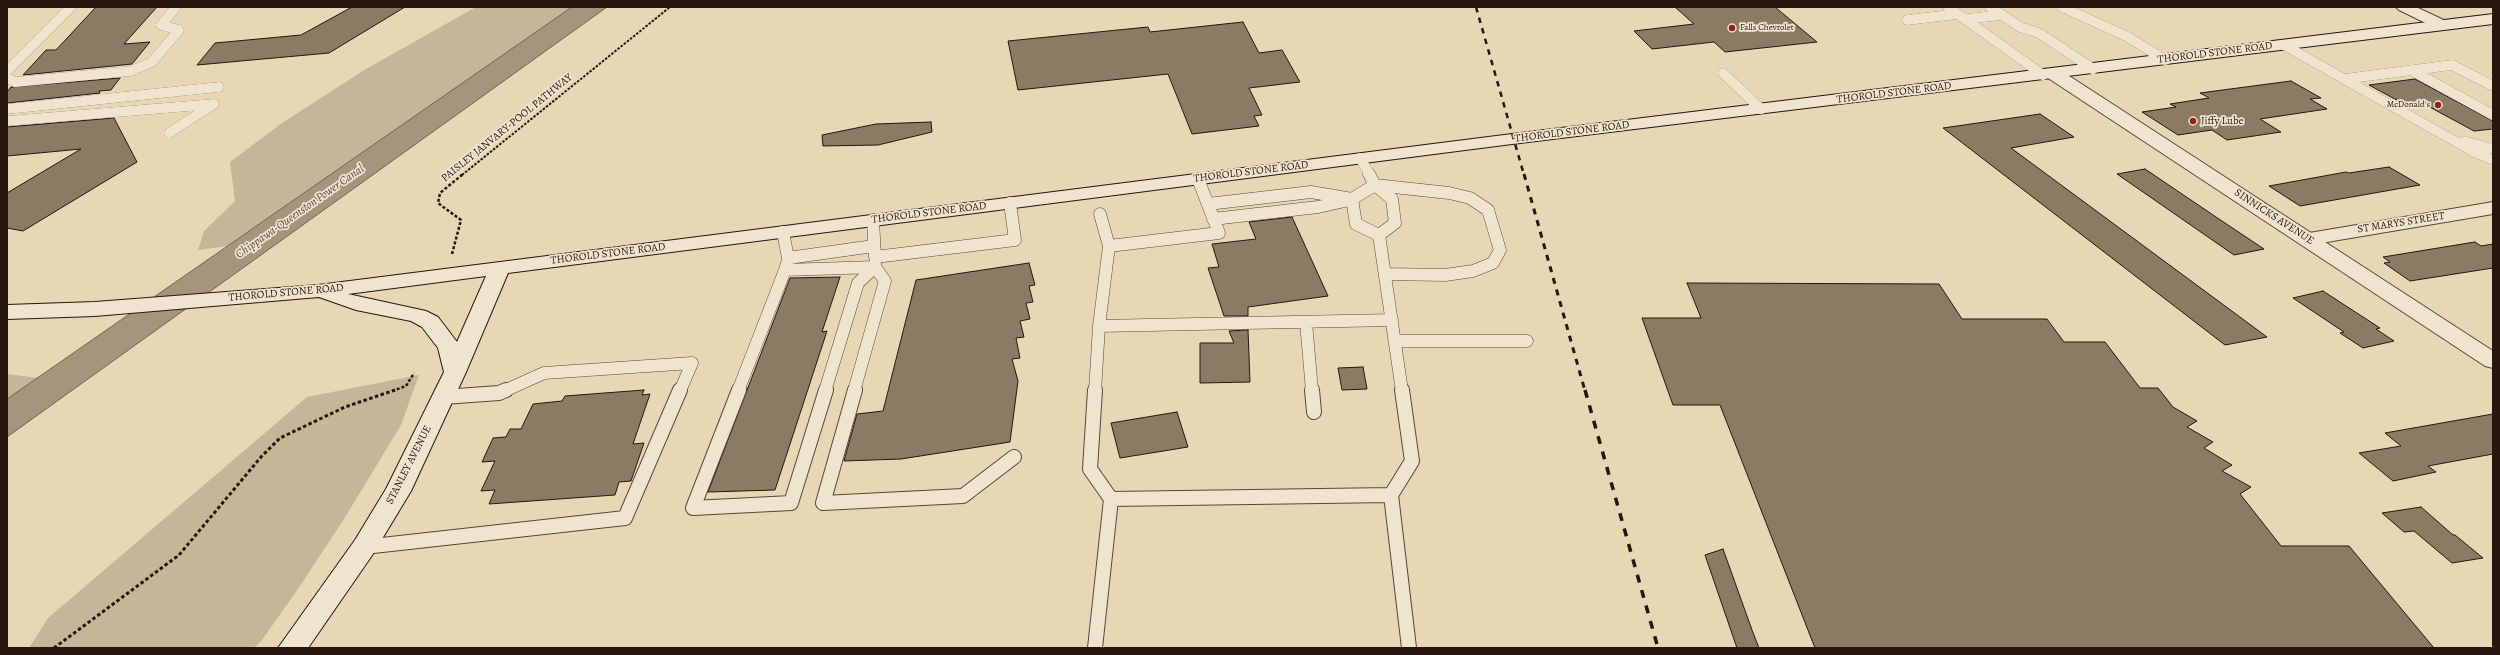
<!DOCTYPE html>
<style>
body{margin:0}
#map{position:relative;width:2500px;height:655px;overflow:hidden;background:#e7d7b4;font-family:Alegreya,serif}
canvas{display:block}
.frame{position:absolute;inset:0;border:8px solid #27160e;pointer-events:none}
</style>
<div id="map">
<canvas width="2500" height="655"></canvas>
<div class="frame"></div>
</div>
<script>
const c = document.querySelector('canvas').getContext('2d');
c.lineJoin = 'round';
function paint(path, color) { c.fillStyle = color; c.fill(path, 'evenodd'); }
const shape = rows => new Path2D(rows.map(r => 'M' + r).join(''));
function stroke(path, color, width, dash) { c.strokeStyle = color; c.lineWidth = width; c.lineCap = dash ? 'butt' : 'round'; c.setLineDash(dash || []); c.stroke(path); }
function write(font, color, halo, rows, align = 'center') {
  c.font = font + ' Alegreya,serif'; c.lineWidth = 3.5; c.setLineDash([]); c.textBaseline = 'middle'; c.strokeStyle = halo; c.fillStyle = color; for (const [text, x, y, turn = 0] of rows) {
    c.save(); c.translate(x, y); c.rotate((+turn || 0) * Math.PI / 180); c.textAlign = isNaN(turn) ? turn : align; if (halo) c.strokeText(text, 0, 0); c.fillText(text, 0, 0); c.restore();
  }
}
paint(shape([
 [476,7,573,7,227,246,198,250,204,231,235,201,230,162,282,123,366,69],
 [7,374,38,378,7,399],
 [419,375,401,425,344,519,300,586,262,640,254,648,29,648,48,618,307,397]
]), '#c6b698');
const water = shape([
 [572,7,607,7,7,437,7,399,572,7]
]);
paint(water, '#a6957c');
stroke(water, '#736250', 1);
const building = shape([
 [96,7,157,7,124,44,150,42,132,64,23,75,46,50,56,50,96,7],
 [352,7,405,7,329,53,197,65,215,43,301,35,352,7],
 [1675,7,1775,7,1817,42,1725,52,1714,42,1652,49,1634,31,1694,24,1675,7],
 [1243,22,1259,53,1282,50,1300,82,1249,88,1262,115,1254,116,1259,126,1192,134,1168,74,1018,90,1008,41,1148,27,1150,32,1243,22],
 [120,78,111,90,99,91,100,93,7,103,7,92,11,87,120,78],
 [2415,79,2493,121,2493,129,2474,131,2426,105,2414,107,2404,104,2369,85,2415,79],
 [2291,81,2321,98,2310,99,2327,109,2260,119,2281,132,2227,140,2212,130,2178,135,2142,112,2176,107,2170,104,2209,98,2200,93,2291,81],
 [2040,114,2074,137,2011,148,2267,337,2225,345,1943,128,2040,114],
 [114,118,137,162,23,231,7,228,7,193,81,149,7,156,7,127,114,118],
 [931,122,932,132,878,145,823,146,822,135,876,124,931,122],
 [2389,167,2420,185,2300,206,2269,186,2346,172,2349,173,2389,167],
 [2145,169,2219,219,2264,249,2234,255,2117,174,2145,169],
 [1292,217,1328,296,1248,307,1248,316,1224,316,1208,268,1219,267,1212,244,1256,239,1249,222,1292,217],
 [2475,242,2481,246,2493,244,2493,268,2410,281,2384,263,2390,262,2383,257,2475,242],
 [1029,263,1035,285,1029,286,1033,302,1026,303,1030,319,1020,321,1024,337,1016,338,1020,358,1012,359,1018,381,1010,442,901,459,844,461,857,414,883,411,916,280,1029,263],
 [840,277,822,332,827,331,775,490,708,492,790,278,840,277],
 [1687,283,1939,284,1962,319,2047,319,2064,342,2105,342,2140,388,2158,388,2173,407,2197,421,2187,427,2213,442,2204,448,2232,465,2222,471,2251,487,2240,494,2281,546,2349,546,2434,648,1815,648,1720,405,1673,405,1642,318,1701,318,1687,283],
 [2323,291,2380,328,2376,329,2394,341,2363,348,2340,333,2344,332,2293,298,2323,291],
 [1248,330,1250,382,1200,383,1200,343,1234,343,1229,331,1248,330],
 [1363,367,1367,389,1342,390,1338,368,1363,367],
 [644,390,642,395,650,394,633,444,644,443,631,481,619,482,615,495,489,504,495,490,481,491,495,461,482,462,493,438,506,437,510,429,521,429,533,404,562,401,565,396,644,390],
 [1177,412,1188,447,1120,458,1111,423,1177,412],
 [2493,414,2493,454,2428,466,2436,472,2393,481,2359,453,2401,446,2385,433,2493,414],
 [2421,507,2453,535,2455,535,2483,558,2452,563,2414,531,2404,532,2382,513,2421,507],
 [1723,549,1752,630,1759,648,1737,648,1705,555,1723,549]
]);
paint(building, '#8b7a64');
stroke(building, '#27160e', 1);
const serviceFar2 = shape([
 [1948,7,2043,75],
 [1990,7,2020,27,2039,33,2093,69],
 [2062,7,2128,37,2165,60],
 [1966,19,2002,15],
 [1907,20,1958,14],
 [2284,45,2344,79,2452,65,2493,86],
 [2411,70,2493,115],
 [7,71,71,7],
 [1723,73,1761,109],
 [7,78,15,82,131,71,152,62,179,30,161,25,176,7],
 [2344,79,2476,153,2493,160],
 [7,109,219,87],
 [7,121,214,104,169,133],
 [2464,141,2493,149],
 [1360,158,1370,175]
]);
const serviceFar1 = shape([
 [1369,174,1375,185,1392,199,1395,223,1379,235,1402,391],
 [1208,204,1311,192,1352,199],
 [1100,214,1109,246,1219,233,1198,179],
 [1213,219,1318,207,1345,201],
 [873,220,875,257,1015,240,1010,203],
 [783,232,788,258,874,246],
 [1379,235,1356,224,1352,199,1375,185,1449,193,1470,198,1488,210,1500,250,1493,263,1473,271,1445,275,1385,274],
 [787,263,785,270,875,267,875,264],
 [1306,322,1312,391],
 [1099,326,1392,320],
 [1395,341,1527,341],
 [504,391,544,373,692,363,680,391],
 [738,391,785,270],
 [825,391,858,283,875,267,885,281,854,391],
 [1095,391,1099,326,1109,246]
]);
const service = shape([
 [739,390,693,508,791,503,826,390],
 [855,390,823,503,963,496,1014,457],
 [1095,390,1090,469,1111,499,1095,648],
 [1312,390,1314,412],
 [1402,390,1412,461,1391,495,1409,648],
 [443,397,499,393,506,390],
 [1111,499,1391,495],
 [364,547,625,518,680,390]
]);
const minor = shape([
 [2396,7,2416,7,2448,22,2450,25,2448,28,2436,28,2399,10,2396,7],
 [2493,202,2493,214,2309,245,2302,243,2299,239,2302,235,2309,233,2493,202]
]);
const tertiary = shape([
 [2054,69,2060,70,2493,351,2493,368,2485,366,2048,78,2046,74,2048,70,2054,69]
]);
const secondary = shape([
 [2493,14,2493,24,1512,144,508,273,466,372,411,491,373,554,308,648,278,648,355,540,386,489,444,372,438,348,422,327,411,321,356,310,319,297,95,316,7,319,7,305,95,302,318,285,1512,134,2493,14],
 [486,276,457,342,438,317,426,311,348,294,486,276]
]);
stroke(serviceFar2, '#574638', 10);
stroke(serviceFar1, '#574638', 13);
stroke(service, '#574638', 16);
stroke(minor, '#574638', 2);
stroke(tertiary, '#574638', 2);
stroke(secondary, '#27160e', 2);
stroke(shape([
 [462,175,670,7]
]), '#27160e', 2, [2.5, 1.5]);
stroke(shape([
 [452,254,461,220,438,203,440,193,463,174],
 [392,391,406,386,414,373]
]), '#27160e', 2.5, [3, 2]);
stroke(shape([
 [54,648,179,555,261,457,280,438,345,407,395,390]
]), '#27160e', 3, [3.5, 2.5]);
stroke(serviceFar2, '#efe5ce', 10);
stroke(serviceFar1, '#efe5ce', 12);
stroke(service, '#efe5ce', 14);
paint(minor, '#efe5ce');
paint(tertiary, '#efe5ce');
paint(secondary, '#efe5ce');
stroke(shape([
 [1476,7,1524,175]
]), '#27160e', 2.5, [5.5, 5.5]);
stroke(shape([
 [1524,174,1585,391]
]), '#27160e', 3, [6, 6]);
stroke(shape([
 [1585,390,1658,648]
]), '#27160e', 3.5, [8, 8]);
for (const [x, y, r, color] of [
 [1732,28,4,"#8f2418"],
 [2438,105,4,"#8f2418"],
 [2193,121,4,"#8f2418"]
]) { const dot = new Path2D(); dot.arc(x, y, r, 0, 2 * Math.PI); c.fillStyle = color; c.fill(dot); stroke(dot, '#efe5ce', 1.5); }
write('9px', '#27160e', '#efe5ce', [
 ["Falls Chevrolet",1740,28],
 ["McDonald's",2430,105,"right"]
], 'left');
write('11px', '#27160e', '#efe5ce', [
 ["THOROLD STONE ROAD",2215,53,-7],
 ["THOROLD STONE ROAD",1894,93,-7],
 ["PAISLEY JANVARY-POOL PATHWAY",507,128,-39],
 ["THOROLD STONE ROAD",1572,132,-7],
 ["THOROLD STONE ROAD",1251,172,-7],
 ["THOROLD STONE ROAD",929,213,-7],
 ["SINNICKS AVENUE",2274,217,33],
 ["ST MARYS STREET",2401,223,-9],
 ["THOROLD STONE ROAD",608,254,-7],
 ["THOROLD STONE ROAD",286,293,-5],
 ["STANLEY AVENUE",409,465,-63]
]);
write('11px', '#27160e', '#efe5ce', [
 ["Jiffy Lube",2201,121]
], 'left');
write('italic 12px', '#5a493a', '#efe5ce', [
 ["Chippawa-Queenston Power Canal",300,212,-35]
]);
</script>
